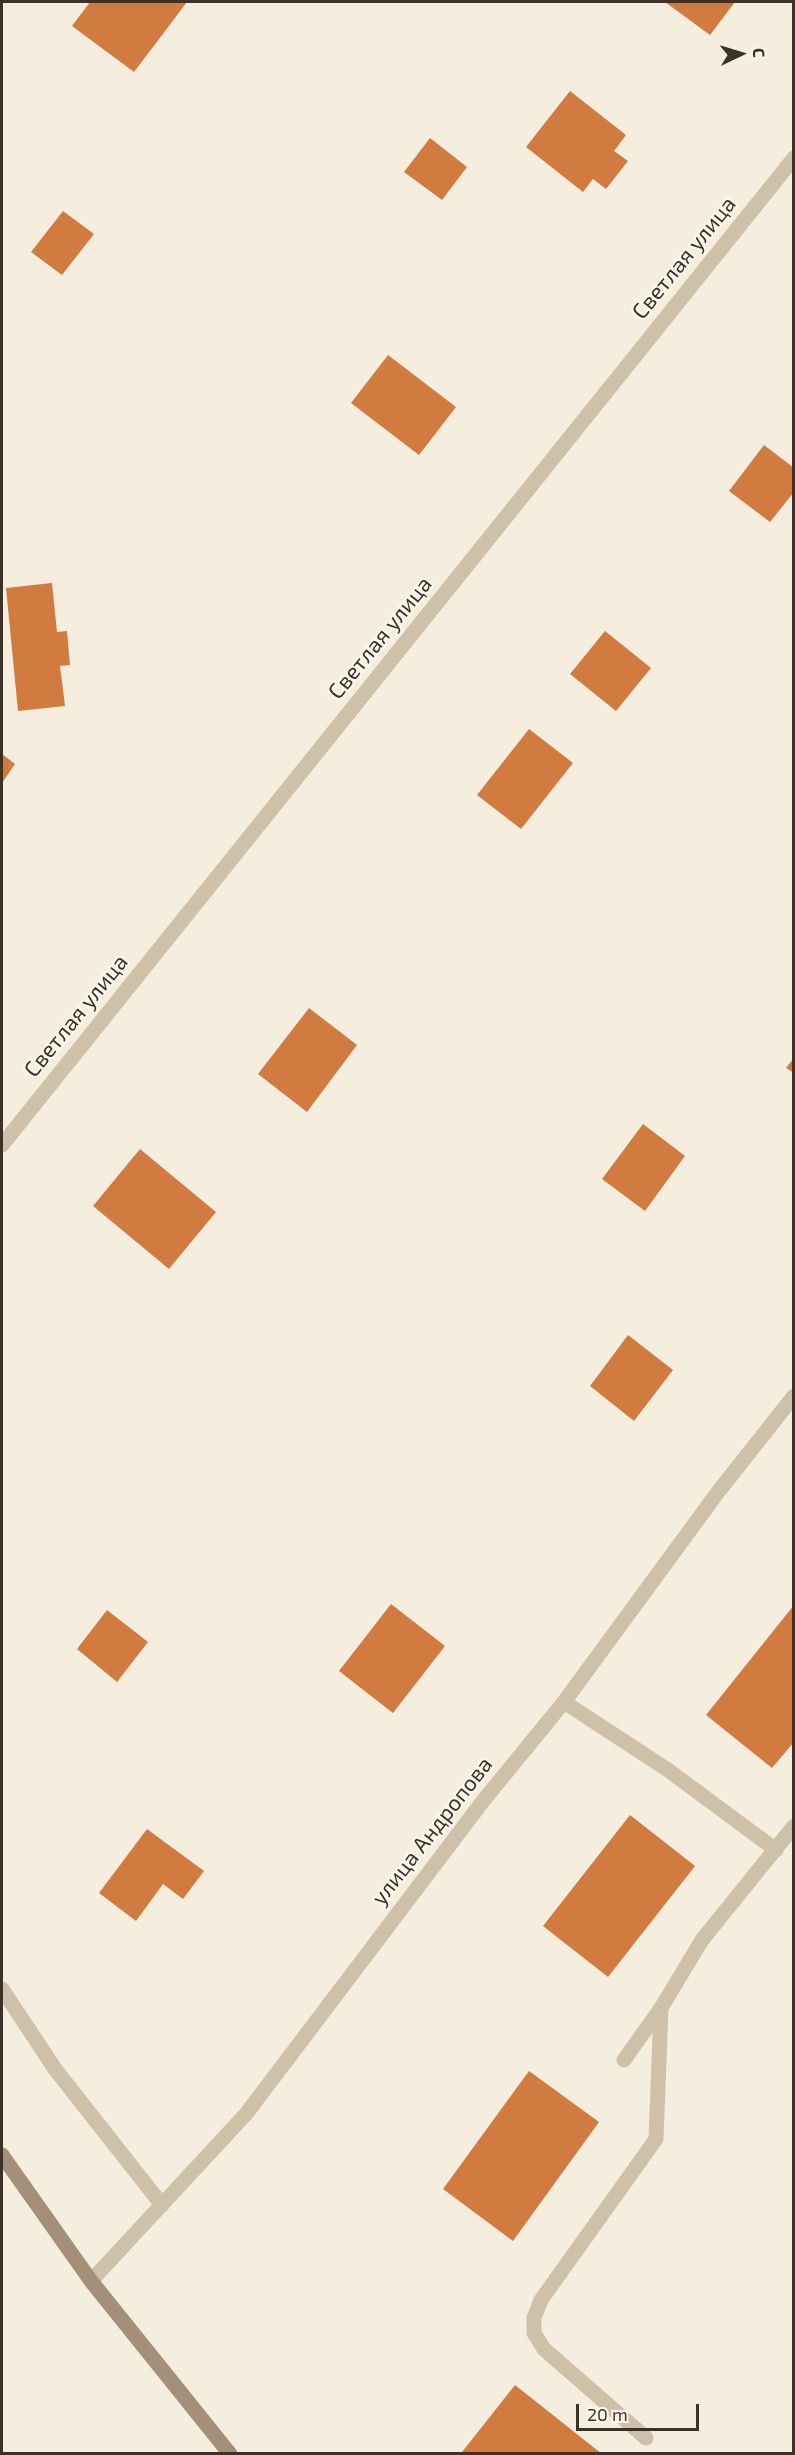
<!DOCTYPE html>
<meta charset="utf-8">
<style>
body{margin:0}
#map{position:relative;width:795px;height:2455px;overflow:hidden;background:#f5eedf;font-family:"Exo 2",sans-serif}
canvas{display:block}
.frame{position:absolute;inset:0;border:3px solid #3c322a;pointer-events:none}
.north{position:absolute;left:711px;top:24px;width:60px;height:60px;-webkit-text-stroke:4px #fcf7ec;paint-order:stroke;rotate:86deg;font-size:16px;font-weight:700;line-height:24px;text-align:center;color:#3c322a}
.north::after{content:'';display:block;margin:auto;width:21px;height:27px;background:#3c322a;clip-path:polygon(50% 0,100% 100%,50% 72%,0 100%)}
.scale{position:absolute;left:576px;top:2404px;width:123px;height:27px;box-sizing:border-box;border:3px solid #3c322a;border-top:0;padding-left:8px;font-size:18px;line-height:21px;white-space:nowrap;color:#3c322a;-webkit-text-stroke:4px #fcf7ec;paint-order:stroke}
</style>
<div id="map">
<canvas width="795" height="2455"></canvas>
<div class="frame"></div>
<div class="north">С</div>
<div class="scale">20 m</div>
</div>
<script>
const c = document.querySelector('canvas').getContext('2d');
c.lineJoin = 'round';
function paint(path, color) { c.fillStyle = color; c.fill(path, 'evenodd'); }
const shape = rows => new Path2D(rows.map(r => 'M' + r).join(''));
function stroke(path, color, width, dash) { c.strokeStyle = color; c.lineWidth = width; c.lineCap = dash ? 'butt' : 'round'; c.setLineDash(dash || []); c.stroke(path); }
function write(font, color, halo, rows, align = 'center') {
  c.font = font + ' "Exo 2",sans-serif'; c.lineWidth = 4.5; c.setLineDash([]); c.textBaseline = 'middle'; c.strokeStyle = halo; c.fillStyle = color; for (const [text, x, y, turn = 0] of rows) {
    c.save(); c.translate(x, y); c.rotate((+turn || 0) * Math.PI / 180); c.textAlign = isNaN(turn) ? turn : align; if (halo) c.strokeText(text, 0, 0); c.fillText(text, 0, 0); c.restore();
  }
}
paint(shape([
 [90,2,187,2,134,72,72,26],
 [665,2,735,2,710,35],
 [570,91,626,135,614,151,628,161,606,189,593,179,583,192,526,147],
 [430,138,467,167,442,200,404,172],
 [63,211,94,234,62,275,31,252],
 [388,355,456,407,419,455,351,403],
 [764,445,794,468,794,492,770,522,729,491],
 [52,583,57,632,67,631,70,665,60,666,65,706,18,711,6,588],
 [605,631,651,668,616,711,570,674],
 [529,729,573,763,521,829,477,795],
 [2,754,15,764,2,783],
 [309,1008,357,1045,307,1112,258,1074],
 [794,1058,794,1073,786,1068],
 [643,1124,685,1156,645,1211,602,1179],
 [140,1149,216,1212,169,1269,93,1206],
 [628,1335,673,1370,634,1421,590,1386],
 [391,1604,445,1646,393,1713,339,1671],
 [794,1605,794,1742,772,1768,706,1715],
 [107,1610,148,1642,117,1682,77,1649],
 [630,1815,695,1866,608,1977,543,1926],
 [147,1829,204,1871,183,1899,163,1884,136,1921,99,1893],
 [529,2071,599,2122,513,2241,443,2189],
 [515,2385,602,2454,462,2452]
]), '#d27b41');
stroke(shape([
 [564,1702,668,1770,776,1850],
 [624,2060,661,2008,702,1940,794,1826],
 [646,2438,544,2349,534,2333,534,2318,541,2300,656,2139,661,2008]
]), '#cfc1a9', 15);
stroke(shape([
 [2,1145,794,158],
 [2,1989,55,2069,162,2205]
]), '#cfc1a9', 15);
stroke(shape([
 [91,2281,246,2114,483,1801,564,1702,718,1492,794,1396]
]), '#cfc1a9', 15);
stroke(shape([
 [2,2155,91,2281,230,2454]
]), '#a4907a', 15);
write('22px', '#3c322a', '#fcf7ec', [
 ["Светлая улица",684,258,-51],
 ["Светлая улица",380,638,-51],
 ["Светлая улица",76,1016,-51],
 ["улица Андропова",432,1831,-52]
]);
</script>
